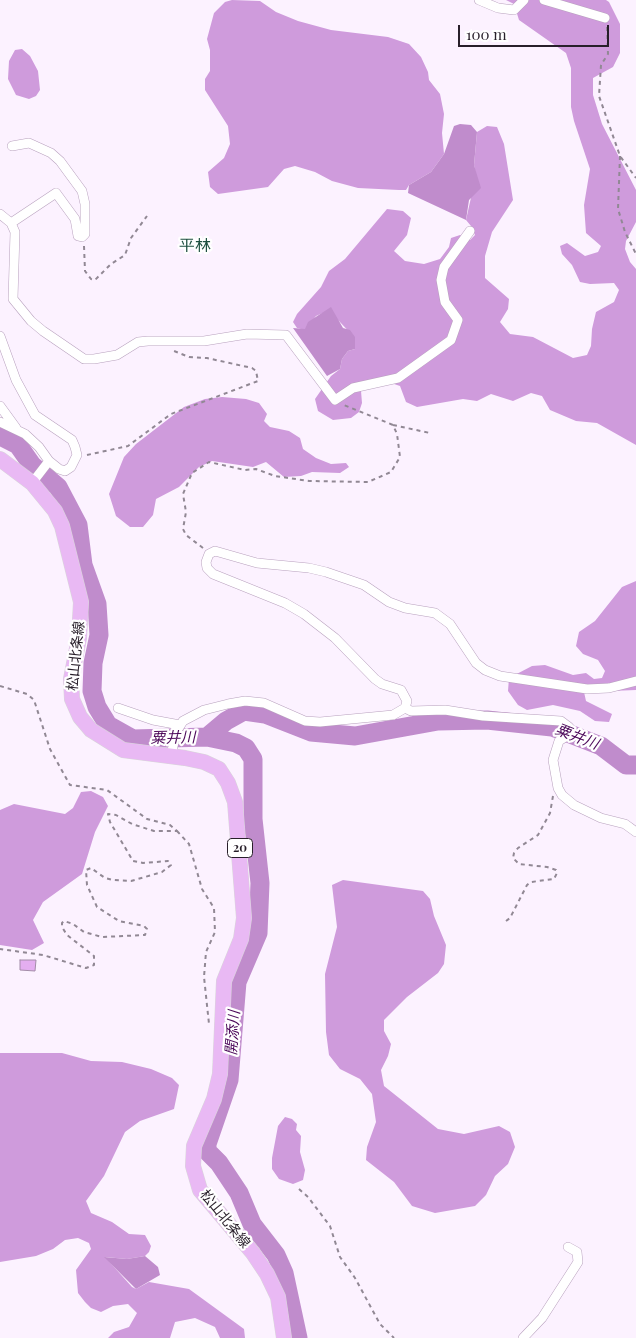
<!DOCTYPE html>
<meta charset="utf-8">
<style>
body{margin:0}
#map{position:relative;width:636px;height:1338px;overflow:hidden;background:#fcf2ff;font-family:"Playfair Display",serif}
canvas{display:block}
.scale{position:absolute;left:458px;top:25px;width:151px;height:22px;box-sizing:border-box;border:2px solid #281f2a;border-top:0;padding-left:6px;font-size:15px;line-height:18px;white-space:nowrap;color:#281f2a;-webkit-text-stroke:4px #fff;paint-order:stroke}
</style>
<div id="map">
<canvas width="636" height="1338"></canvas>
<div class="scale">100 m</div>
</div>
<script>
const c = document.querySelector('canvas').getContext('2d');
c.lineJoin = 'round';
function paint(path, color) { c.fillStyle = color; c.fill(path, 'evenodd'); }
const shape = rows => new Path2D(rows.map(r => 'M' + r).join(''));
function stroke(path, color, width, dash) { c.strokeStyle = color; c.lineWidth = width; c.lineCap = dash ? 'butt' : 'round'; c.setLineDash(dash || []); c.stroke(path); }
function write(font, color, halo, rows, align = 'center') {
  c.font = font + ' "Playfair Display","Noto Sans JP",serif'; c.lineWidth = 4.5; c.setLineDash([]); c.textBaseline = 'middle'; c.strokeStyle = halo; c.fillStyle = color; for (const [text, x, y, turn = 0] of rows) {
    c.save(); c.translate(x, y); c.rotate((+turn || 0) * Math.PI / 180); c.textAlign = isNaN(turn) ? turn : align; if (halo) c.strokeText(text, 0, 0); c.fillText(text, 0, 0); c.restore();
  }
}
paint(shape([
 [232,0,260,1,276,12,298,21,331,30,388,37,409,44,421,57,428,72,429,80,440,94,444,114,442,133,444,154,431,172,409,185,406,190,399,190,358,188,332,181,315,172,295,166,284,169,268,187,218,194,210,187,208,172,224,158,230,144,228,126,205,90,205,79,210,71,210,50,207,39,214,13,225,2],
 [506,0,606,0,609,2,620,24,620,53,613,67,593,78,593,95,602,124,636,190,636,222,626,241,625,249,630,262,636,269,636,445,597,423,576,421,550,410,542,396,531,393,513,401,491,394,477,401,463,399,417,407,406,402,400,386,382,380,367,381,361,391,362,403,359,412,351,418,333,420,318,411,315,399,331,376,340,369,342,359,348,351,355,349,354,337,339,321,325,312,316,316,305,330,297,328,293,322,297,314,321,287,329,271,345,259,387,209,403,211,411,218,407,235,394,251,405,261,424,264,440,259,449,247,451,238,460,235,470,240,475,235,471,226,466,220,476,175,474,165,477,132,487,126,497,127,504,144,513,200,492,232,485,256,485,278,509,299,508,309,500,322,510,334,533,337,573,358,587,355,591,346,592,329,596,312,614,302,619,290,614,283,590,284,580,282,572,265,562,254,560,246,567,243,585,256,598,252,601,246,586,233,584,205,590,169,574,121,571,107,571,68,566,53,519,20,514,4],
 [22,49,30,56,38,71,40,90,36,96,29,99,16,95,8,79,9,61,15,50],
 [222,397,246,399,259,403,267,414,264,421,270,427,289,431,300,438,303,449,316,458,331,464,346,463,349,467,340,473,312,472,301,476,284,477,266,462,253,467,212,461,199,467,179,487,156,499,153,515,143,527,130,527,116,516,109,494,124,457,136,444,184,407,205,399],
 [636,581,636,690,584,692,586,701,612,714,609,722,595,721,580,711,553,705,527,710,518,705,508,691,509,678,532,666,545,665,573,675,586,673,594,679,602,678,605,671,598,660,583,654,576,646,579,632,595,621,622,587],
 [91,791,103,797,108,806,95,832,82,874,43,902,33,920,44,943,32,950,0,945,0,810,14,804,65,814,73,808,81,792],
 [343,880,423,891,430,899,434,916,446,945,444,964,438,973,407,997,384,1020,384,1031,391,1044,388,1056,381,1070,384,1086,438,1129,464,1134,499,1126,510,1132,515,1147,508,1164,495,1176,486,1195,475,1206,435,1213,412,1206,394,1182,366,1160,367,1147,376,1122,372,1094,360,1079,340,1069,329,1055,326,1032,325,974,337,927,332,885],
 [0,1053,62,1053,91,1061,122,1062,151,1069,172,1078,179,1085,174,1109,140,1121,125,1132,104,1176,86,1201,91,1213,112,1222,129,1234,145,1235,151,1246,149,1252,145,1256,127,1259,105,1257,132,1287,136,1289,149,1282,189,1289,244,1329,245,1338,220,1338,215,1327,195,1318,175,1322,170,1338,108,1338,114,1332,129,1327,137,1313,128,1304,113,1306,101,1312,91,1308,85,1302,78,1293,76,1270,91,1249,89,1243,78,1238,65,1240,53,1249,36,1256,0,1262],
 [285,1117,292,1119,297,1124,296,1130,301,1136,300,1152,305,1170,303,1180,293,1184,279,1179,272,1169,272,1158,278,1126]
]), '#cf9bdc');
paint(shape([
 [460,124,471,125,477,132,474,165,481,188,469,200,466,220,408,193,409,185,431,172,444,154,454,126],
 [331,307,343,328,350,330,355,337,355,349,348,351,342,359,340,369,327,376,293,328,305,329,308,322],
 [145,1256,158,1267,160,1275,136,1289,104,1257,127,1259]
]), '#c08ccc');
stroke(shape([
 [0,436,18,445,32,465,58,487,78,525,83,565,97,604,99,635,93,663,92,691,97,707,108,725,133,739,207,737,226,721,244,711,265,714,311,732,355,736,438,721,487,720,552,727,601,746,626,765,636,765],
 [207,737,236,743,246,748,253,759,253,819,260,883,258,933,237,982,229,1080,207,1144,207,1151,219,1163,239,1193,252,1224,276,1255,284,1273,298,1338]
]), '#c08ccc', 19);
const building = shape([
 [20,960,36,960,35,971,20,970,20,960]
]);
paint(building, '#e4aef0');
stroke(building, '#a38ca8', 1);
const minor = shape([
 [479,0,498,8,514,10,524,0],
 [544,0,605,18],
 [0,214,11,223,15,232,13,299,31,321,43,331,84,359,94,359,117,355,138,342,148,341,204,341,247,334,286,335,335,400,353,388,398,378,451,340,458,320,445,302,441,280,444,267,470,231],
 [11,223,56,193,75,219,78,236,82,237,85,234,85,204,82,191,60,161,51,153,29,143,12,146],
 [0,336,16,380,35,415,72,440,75,447,77,455,71,467,65,471,59,469,49,461,32,483],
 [0,406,16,428],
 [0,422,25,434,39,447,49,461],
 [118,708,153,720,180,725],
 [405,708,411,711,445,710,483,716,561,721,569,727,565,737,559,741,553,760,558,788,562,795,574,805,601,818,625,824,636,832],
 [171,756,176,732,183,721,204,710,228,704,245,701,264,703,305,721,320,722,393,715,405,708,407,701,401,690,382,684,375,679,335,638,304,614,285,603,213,574,207,568,206,562,209,554,215,551,257,563,309,568,326,572,364,585,389,602,405,608,435,613,450,624,476,663,485,670,500,676,587,689,609,688,636,681],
 [523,1338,542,1318,578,1262,577,1252,568,1247]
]);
const primary = shape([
 [0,459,32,483,55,511,62,526,81,602,79,638,71,679,72,699,80,717,91,730,123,750,185,758,204,762,219,769,228,783,235,802,244,918,241,939,224,981,220,1074,214,1099,194,1146,193,1166,200,1190,253,1253,267,1274,278,1297,284,1338]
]);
stroke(minor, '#b8a1be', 10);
stroke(primary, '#d8d7d9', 16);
stroke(shape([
 [607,27,608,54,601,65,599,96,620,156,636,178],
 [620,156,618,209,625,232,636,254],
 [84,246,85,271,91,279,95,280,111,264,125,255,131,238,147,216],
 [393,425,430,433],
 [87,455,128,446,171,414,258,381,256,371,252,368,207,358,189,357,174,351],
 [203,548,186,535,183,529,186,512,183,494,192,473,209,462,245,470,256,469,275,476,309,481,368,482,391,472,400,457,397,434,393,425,344,405],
 [0,686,27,694,34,700,50,749,70,785,107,790,147,819,170,825,177,831,154,831,132,824,116,815,108,814,110,822,133,861,143,863,168,861,171,865,162,872,131,881,113,880,105,878,91,868,86,870,87,885,97,907,119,921,144,926,147,929,145,935,102,937,84,932,73,924,64,921,62,923,62,927,67,935,94,956,94,965,86,968,43,955,0,949],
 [177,831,189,844,202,889,214,908,215,932,206,952,204,977,209,1024],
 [506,921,510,918,527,885,531,882,554,879,557,873,556,870,547,867,519,864,513,858,514,853,518,848,538,835,550,813,553,796],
 [299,1189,308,1197,330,1226,340,1257,355,1278,380,1324,394,1338]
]), '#918894', 2, [4, 4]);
stroke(minor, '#fff', 9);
stroke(primary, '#e9b9f4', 15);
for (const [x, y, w] of [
 [240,848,25]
]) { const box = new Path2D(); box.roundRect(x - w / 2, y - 9.5, w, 19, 4); c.fillStyle = '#fff'; c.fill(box); stroke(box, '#281f2a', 1); }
write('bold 12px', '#281f2a', null, [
 ["20",240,848]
]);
write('14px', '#281f2a', '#fff', [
 ["松山北条線",76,656,-84],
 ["松山北条線",225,1219,51]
]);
write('italic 15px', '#4b0759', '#fff', [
 ["粟井川",577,737,21],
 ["粟井川",173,738,-1],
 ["開添川",233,1033,-86]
]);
write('16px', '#1e4f40', '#fff', [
 ["平林",195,246]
]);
</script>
